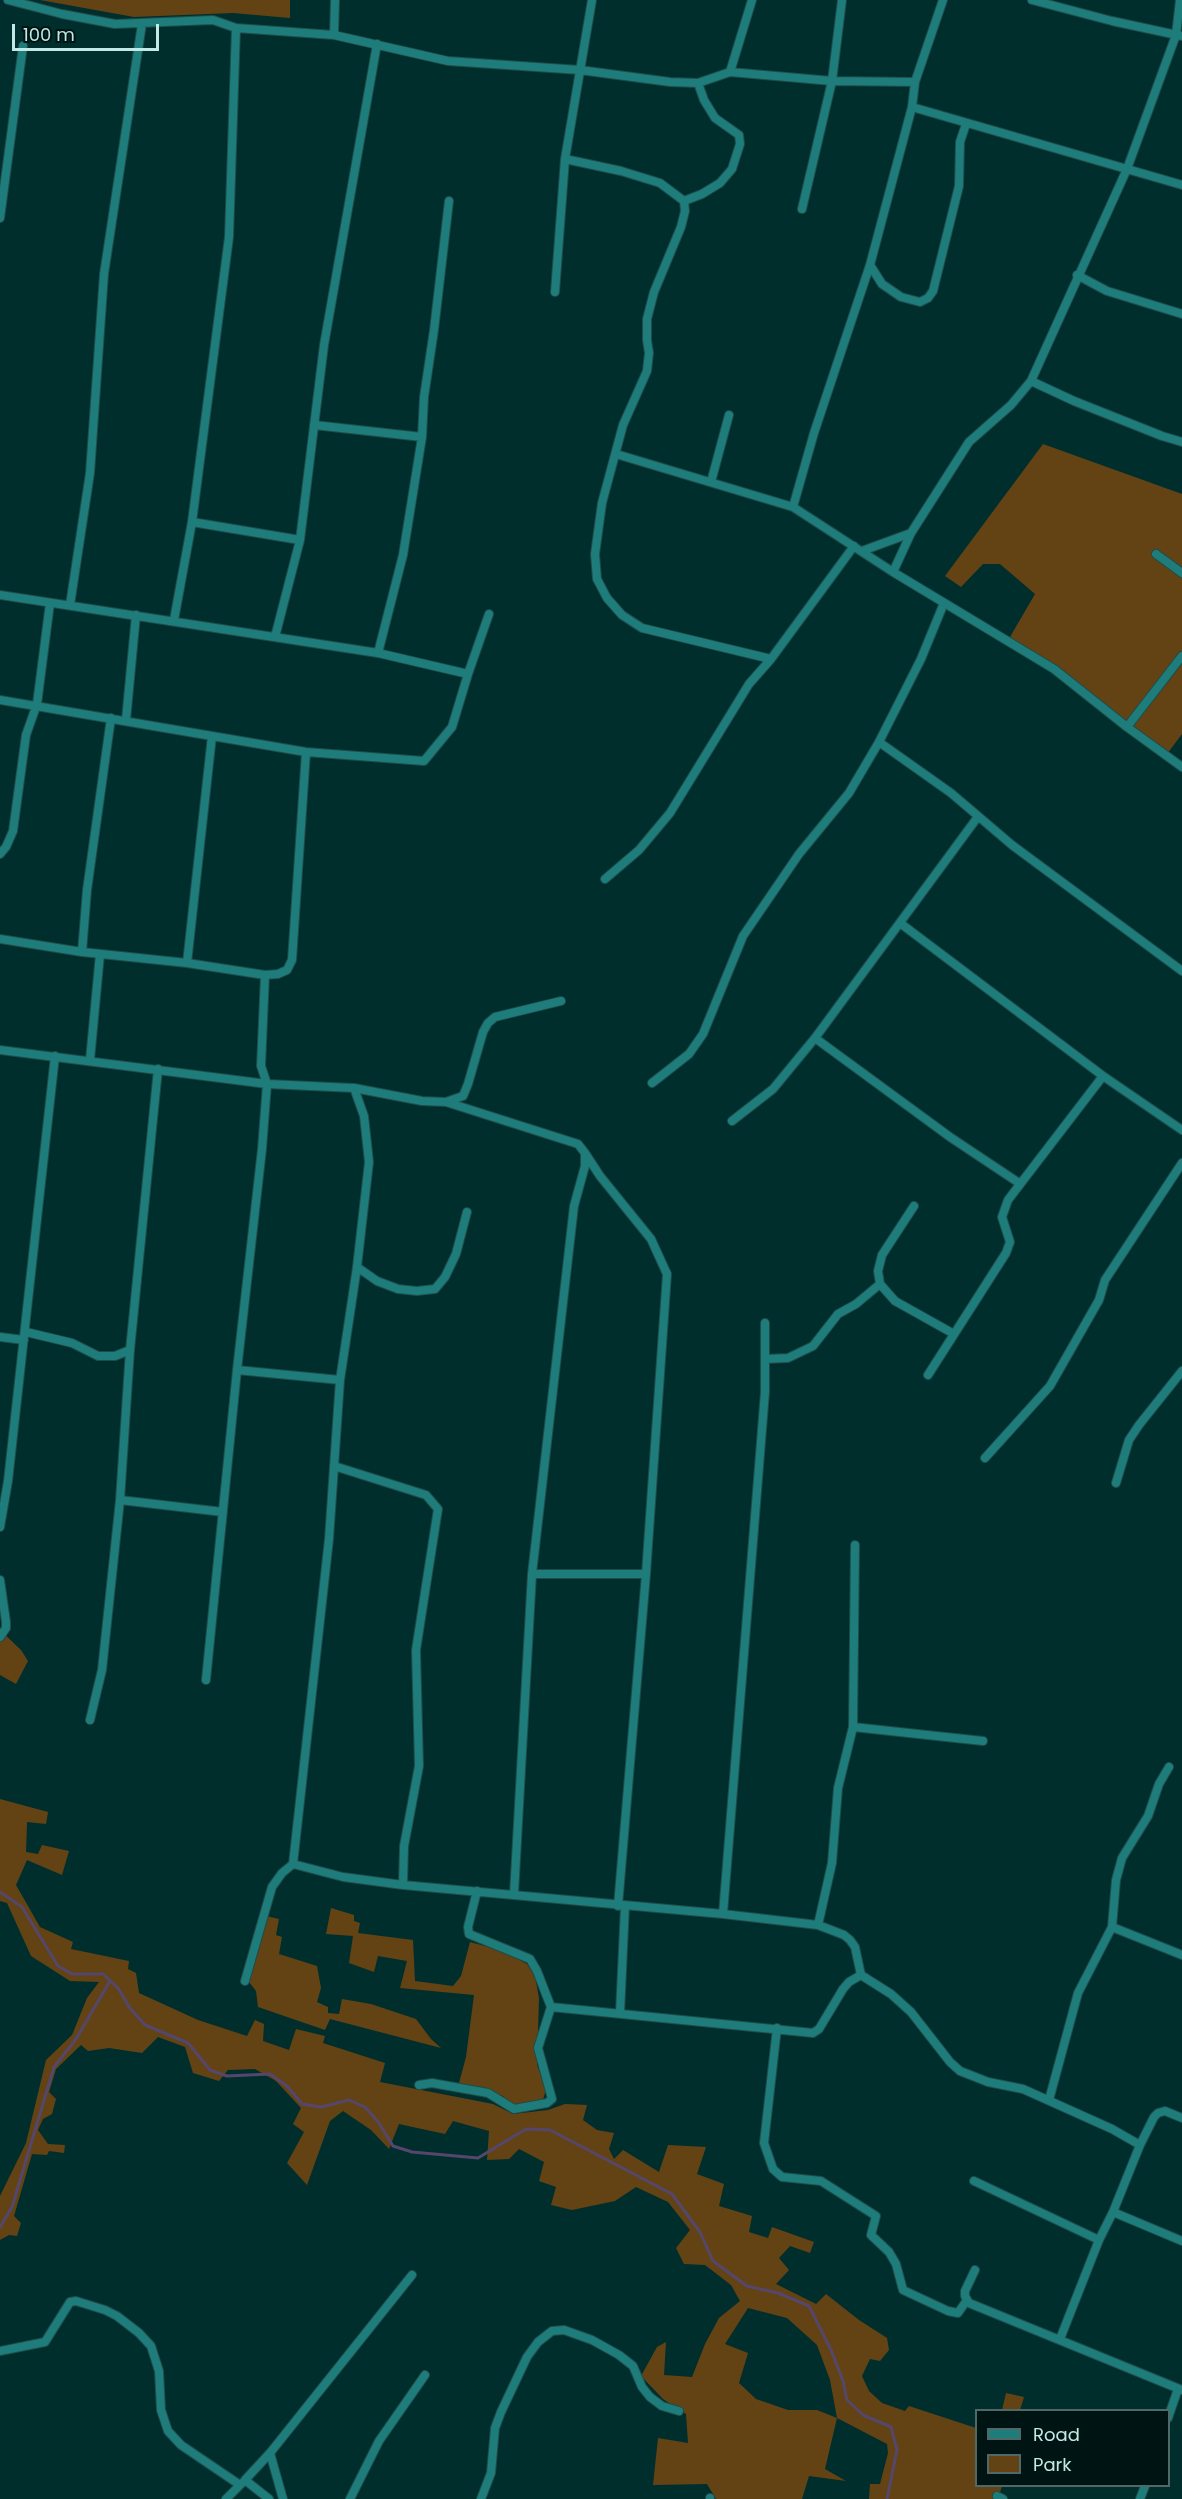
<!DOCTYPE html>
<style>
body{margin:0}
#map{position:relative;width:1182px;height:2499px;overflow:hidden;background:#002e2d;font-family:Poppins,sans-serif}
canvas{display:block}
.legend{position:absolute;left:975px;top:2409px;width:195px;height:78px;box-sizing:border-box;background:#001413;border:2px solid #4e6967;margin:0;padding:8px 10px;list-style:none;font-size:18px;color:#c2e9e6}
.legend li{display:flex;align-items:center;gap:12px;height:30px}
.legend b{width:30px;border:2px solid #4e6967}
.scale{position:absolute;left:12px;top:24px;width:147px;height:27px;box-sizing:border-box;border:3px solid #c2e9e6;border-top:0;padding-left:8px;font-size:18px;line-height:21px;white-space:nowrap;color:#c2e9e6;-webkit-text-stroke:4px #001413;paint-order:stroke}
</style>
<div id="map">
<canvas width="1182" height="2499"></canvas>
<ul class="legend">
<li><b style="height:8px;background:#1e7c7a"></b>Road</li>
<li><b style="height:16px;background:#634314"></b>Park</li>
</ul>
<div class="scale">100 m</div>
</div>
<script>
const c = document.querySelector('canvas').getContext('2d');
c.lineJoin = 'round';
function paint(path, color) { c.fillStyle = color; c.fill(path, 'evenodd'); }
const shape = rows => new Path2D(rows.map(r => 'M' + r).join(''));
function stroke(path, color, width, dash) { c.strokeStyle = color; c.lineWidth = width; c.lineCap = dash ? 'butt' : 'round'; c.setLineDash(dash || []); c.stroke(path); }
paint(shape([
 [40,0,290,0,290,18,233,13,134,17],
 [1043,444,1182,494,1182,734,1167,754,1010,637,1035,594,1000,564,983,564,961,587,945,576],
 [0,1630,21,1650,28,1661,16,1684,0,1675],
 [0,1799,48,1812,46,1824,27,1822,26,1852,38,1854,42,1845,69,1851,62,1875,27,1860,16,1885,40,1927,73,1942,71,1949,129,1961,128,1969,136,1973,139,1993,198,2020,247,2036,255,2020,264,2024,263,2041,289,2050,296,2029,325,2036,323,2043,385,2063,380,2082,493,2104,513,2114,548,2110,565,2104,587,2105,583,2120,597,2130,614,2133,609,2149,614,2159,623,2150,659,2172,668,2145,706,2147,697,2174,724,2184,719,2206,752,2216,749,2232,768,2238,772,2227,814,2242,810,2253,790,2246,779,2258,789,2270,776,2284,816,2304,826,2294,859,2320,887,2338,889,2350,880,2361,870,2359,862,2376,869,2391,882,2403,905,2411,909,2406,976,2428,976,2486,1002,2486,998,2499,869,2499,870,2484,880,2484,888,2453,887,2444,837,2418,825,2469,846,2481,809,2476,802,2499,716,2499,707,2484,653,2485,658,2438,688,2443,686,2414,663,2399,641,2376,657,2347,666,2342,664,2375,692,2377,705,2344,719,2318,740,2301,731,2285,705,2265,684,2264,676,2248,690,2230,668,2202,636,2187,615,2201,572,2210,551,2205,556,2187,539,2181,544,2162,519,2149,509,2159,487,2160,489,2131,453,2121,445,2134,399,2124,389,2149,371,2130,343,2111,330,2121,307,2185,287,2163,304,2132,293,2124,301,2108,276,2081,255,2069,228,2070,219,2081,193,2073,185,2047,158,2037,142,2053,109,2048,88,2051,81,2045,56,2069,49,2092,56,2099,52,2114,43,2119,38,2130,48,2144,65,2145,64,2153,49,2151,47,2155,32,2154,14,2216,21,2223,17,2236,9,2235,0,2240,0,2196,26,2143,46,2060,72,2035,87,1998,99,1982,70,1981,31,1956,7,1903,0,1901],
 [748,2308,787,2318,817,2345,830,2380,837,2418,817,2410,788,2410,756,2399,739,2383,748,2353,725,2344],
 [331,1908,354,1915,354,1921,360,1923,358,1933,413,1940,415,1981,453,1986,461,1976,470,1942,503,1951,527,1964,535,1976,539,1998,537,2065,546,2089,543,2100,527,2105,511,2105,503,2096,459,2083,466,2057,474,1995,400,1988,407,1961,378,1956,374,1972,349,1963,353,1936,326,1934],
 [266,1916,279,1919,276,1935,282,1937,279,1954,317,1966,321,1988,317,2002,328,2007,328,2013,339,2014,342,1999,371,2004,416,2019,431,2039,441,2048,330,2019,325,2030,258,2007,256,1991,249,1982],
 [1006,2393,1024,2397,1020,2410,1002,2410]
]), '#634314');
stroke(shape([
 [0,1892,22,1907,58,1966,72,1974,103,1974,118,1988,129,2007,145,2025,188,2043,210,2070,227,2076,270,2074,287,2086,302,2104,321,2107,349,2100,365,2107,379,2123,393,2146,412,2152,478,2158,526,2129,550,2130,672,2194,700,2232,713,2261,747,2286,778,2293,809,2306,831,2350,843,2381,847,2400,863,2415,891,2427,897,2450,887,2499],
 [0,2227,12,2207,54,2067,76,2039,110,1981]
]), '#55476c', 3);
const street = shape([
 [8,0,62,14,115,24,213,20,236,28],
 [1032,0,1112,21,1182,36],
 [334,35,335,0],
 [730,72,752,0],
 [912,107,1182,185],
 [565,159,621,171,660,183,684,201,685,211,681,227,654,292,647,319,647,340,649,353,647,371,623,425,602,503,595,554,597,579,607,598,622,615,642,628,771,659,854,546],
 [684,201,702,194,720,183,732,169,740,144,739,135,715,118,704,100,698,83],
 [802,209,832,81,842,0],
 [0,218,23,46],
 [870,265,882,284,901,297,920,302,928,298,933,291,959,186,960,142,966,124],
 [1077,275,1107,291,1182,314],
 [555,292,565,159,592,0],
 [1031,381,1074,401,1162,436,1182,442],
 [314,425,422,437],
 [616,454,793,507,893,572,1054,669,1127,727,1182,767],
 [711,482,729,415],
 [793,507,814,433,870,265,912,107,915,82,943,0],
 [192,522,300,540],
 [862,551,911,533],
 [1156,554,1182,573],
 [893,572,911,533,969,442,1011,405,1031,381,1127,169,1176,35,1180,0],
 [0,595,378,653,468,674,452,727,424,761,306,752,0,700],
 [70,605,90,473,104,274,142,24],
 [174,620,192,522,229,237,236,28,334,35,448,61,580,70,670,82,698,83,730,72,832,81,915,82],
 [275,637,300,540,324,345,377,44],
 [378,653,403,555,422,437,424,397,434,330,449,201],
 [468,674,489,614],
 [126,720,136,615],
 [1127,727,1182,656],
 [879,742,921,659,944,603],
 [0,854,6,847,13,831,26,735,37,704,50,603],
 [605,879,639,850,670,813,749,684,771,659],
 [900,923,1103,1076,1182,1130],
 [0,939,82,952,187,963,265,975,261,1066,267,1084,262,1149,237,1370,206,1680],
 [82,952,87,890,111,718],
 [187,963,212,736],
 [265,975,278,974,287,970,292,960,306,752],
 [815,1038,950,1137,1019,1183],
 [0,1050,267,1084,354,1088,364,1116,369,1162,357,1267,340,1380,329,1539,293,1864],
 [90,1060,100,954],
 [652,1083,689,1054,703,1034,743,936,799,854,849,793,879,742,951,793,1012,845,1182,971],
 [354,1088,422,1101,446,1102,463,1096,468,1084,483,1032,488,1023,495,1017,561,1001],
 [446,1102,578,1144,585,1153,585,1166,574,1206,532,1574,514,1894],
 [732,1121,773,1089,815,1038,977,818],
 [585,1153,600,1176,651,1239,667,1274,646,1574,618,1906],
 [914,1206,882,1255,878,1271,880,1284,895,1301,954,1334],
 [357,1267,377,1281,398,1289,417,1291,435,1289,445,1277,456,1254,467,1212],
 [26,1332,72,1343,98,1356,115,1356,130,1350],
 [0,1337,24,1340],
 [765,1359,788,1358,813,1346,838,1314,856,1304,880,1284],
 [237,1370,340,1380],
 [928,1375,1006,1253,1010,1242,1002,1217,1008,1200,1103,1076],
 [985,1458,1050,1386,1099,1300,1105,1280,1182,1163],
 [334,1466,426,1495,438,1509,416,1650,419,1766,404,1846,403,1885],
 [1116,1483,1129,1440,1139,1425,1182,1371],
 [120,1500,223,1512],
 [0,1527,8,1481,55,1056],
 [532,1574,646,1574],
 [0,1580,6,1622,6,1628,0,1637],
 [90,1720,102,1670,120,1500,130,1350,158,1069],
 [853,1727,983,1741],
 [723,1914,765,1392,765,1323],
 [818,1925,832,1863,838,1788,853,1727,855,1545],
 [1112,1927,1182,1955],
 [245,1981,272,1887,282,1873,293,1864,343,1877,403,1885,723,1914,818,1925,844,1935,850,1940,855,1947,861,1975,891,1994,911,2012,950,2062,960,2071,988,2082,1023,2089,1112,2129,1140,2145,1113,2212,1182,2241],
 [551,2007,813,2033,819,2029,843,1989,849,1982,861,1975],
 [620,2013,625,1906],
 [777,2028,764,2143,773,2169,782,2177,821,2181,876,2216,871,2235,889,2252,896,2264,903,2290,948,2311,958,2313,967,2300],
 [419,2085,432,2083,488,2093,514,2109,547,2103,552,2099,538,2048,551,2007,537,1971,530,1959,469,1934,468,1927,477,1891],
 [1049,2100,1078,1993,1112,1927,1116,1880,1122,1858,1148,1816,1159,1784,1169,1767],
 [1140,2145,1154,2117,1158,2113,1165,2111,1182,2118],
 [974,2181,1099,2240],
 [975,2270,965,2291,965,2296,969,2303,1182,2390],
 [1060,2339,1099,2240,1113,2212],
 [0,2351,45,2342,70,2302,76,2301,105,2310,117,2316,139,2333,151,2346,159,2371,161,2410,168,2431,181,2445,240,2485],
 [1168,2418,1178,2389],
 [270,2453,283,2499],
 [997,2496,1003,2499],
 [226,2499,242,2483],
 [269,2499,245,2480,270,2453,412,2275],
 [350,2499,379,2441,425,2375],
 [481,2499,491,2473,495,2428,501,2412,527,2357,538,2342,552,2331,564,2330,592,2340,619,2355,633,2366,642,2387,650,2397,662,2406,679,2411],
 [710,2499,710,2498],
 [1140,2499,1145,2486]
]);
stroke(street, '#1f4c4b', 10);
stroke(street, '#1e7c7a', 8);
</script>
